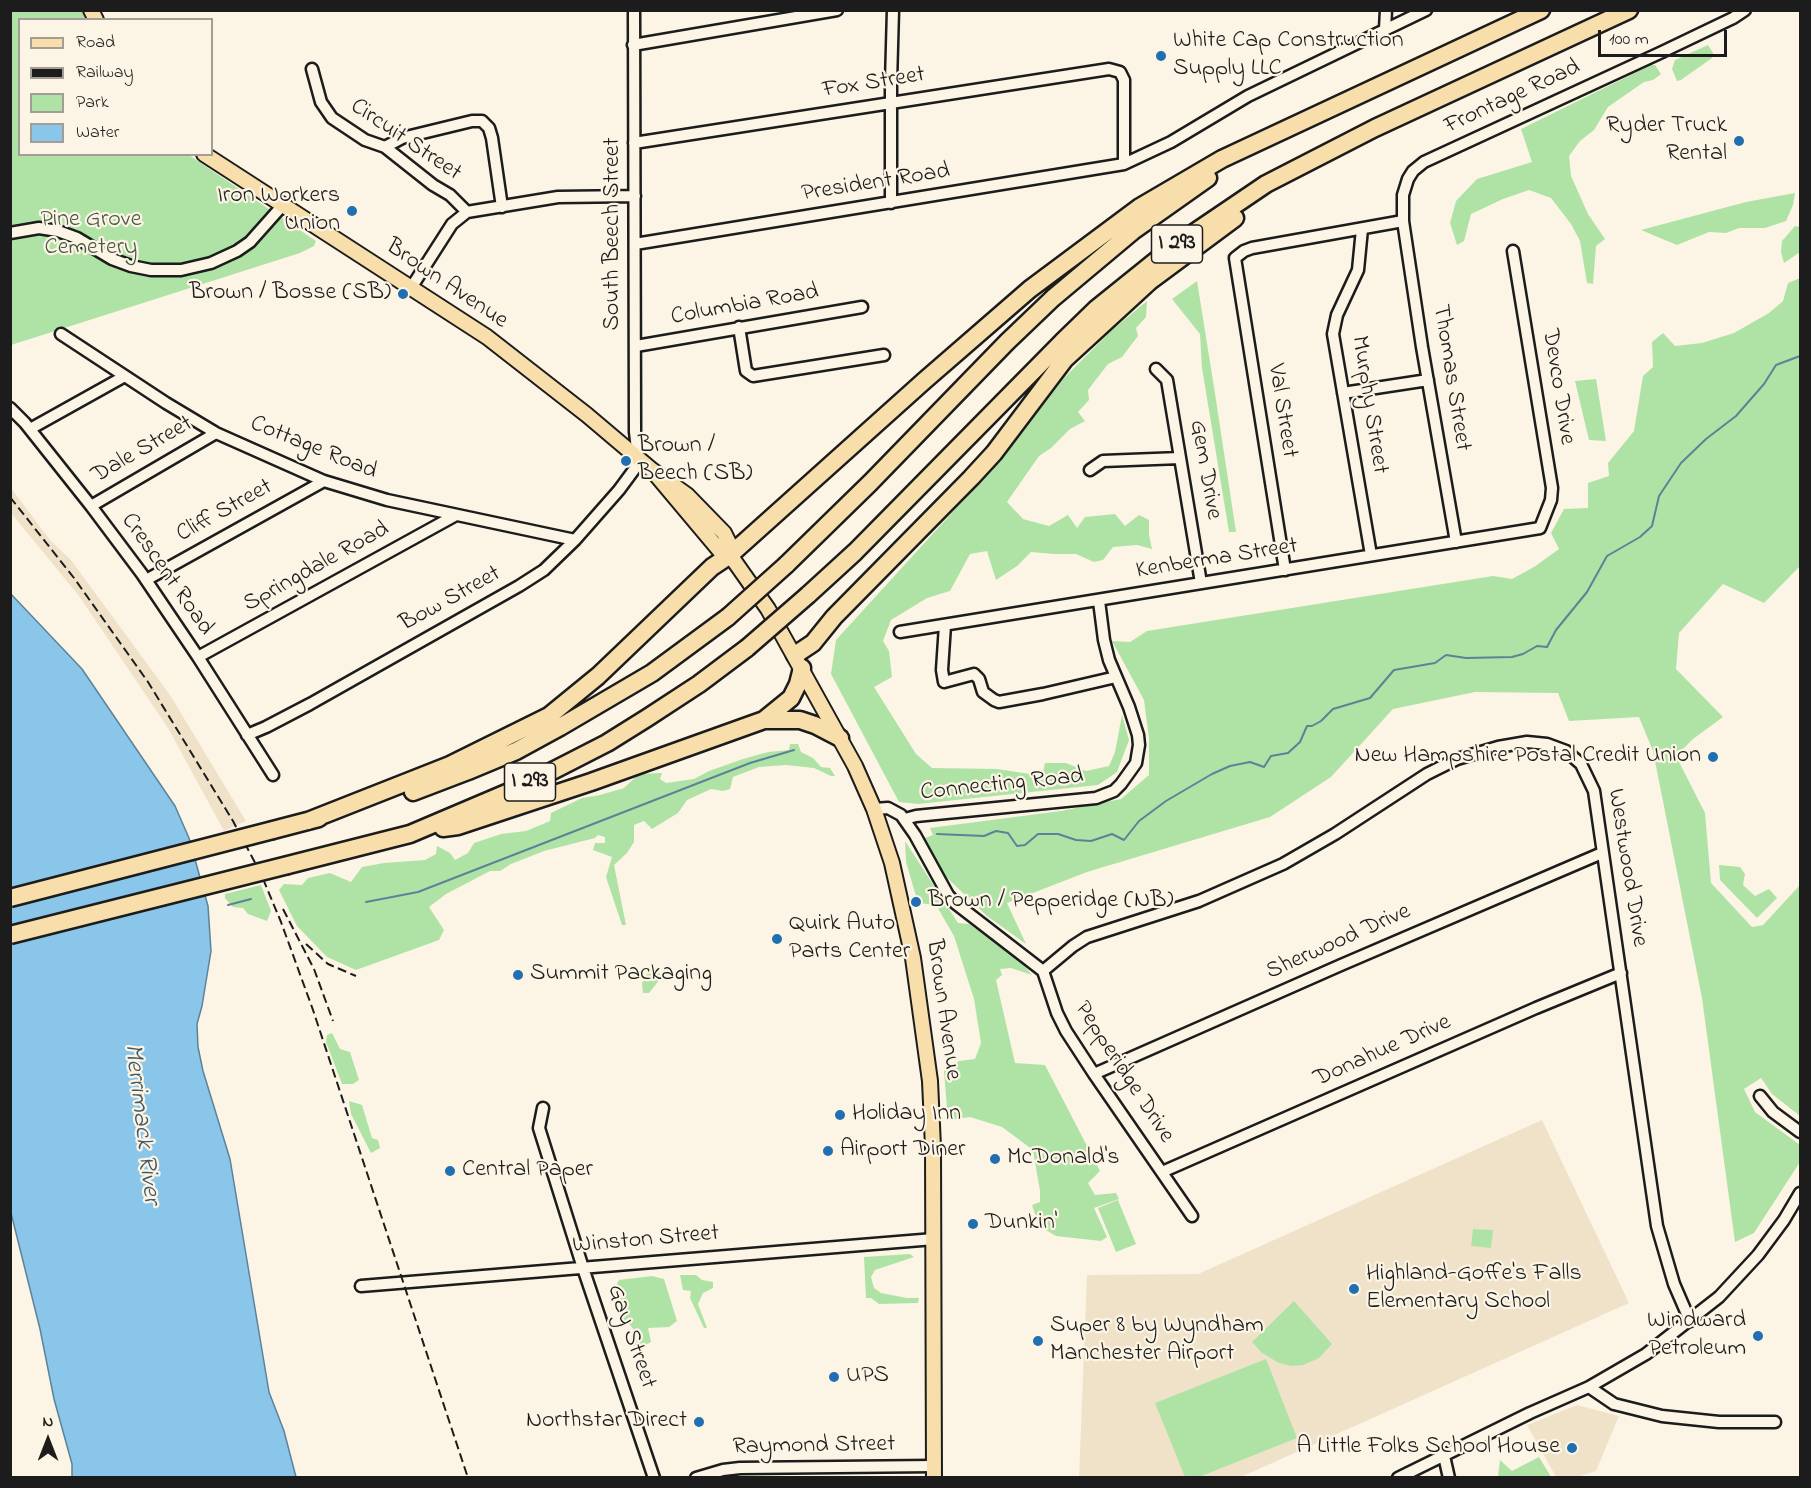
<!DOCTYPE html>
<style>
body{margin:0}
#map{position:relative;width:1811px;height:1488px;overflow:hidden;background:#fcf5e5;font-family:"Indie Flower",sans-serif}
canvas{display:block}
.frame{position:absolute;inset:0;border:12px solid #1c1c1c;pointer-events:none}
.legend{position:absolute;left:18px;top:18px;width:195px;height:138px;box-sizing:border-box;background:#fcf5e5;border:2px solid #a29e95;margin:0;padding:8px 10px;list-style:none;font-size:18px;color:#1c1c1c}
.legend li{display:flex;align-items:center;gap:12px;height:30px}
.legend b{width:30px;border:2px solid #a29e95}
.north{position:absolute;left:18px;top:1410px;width:60px;height:60px;-webkit-text-stroke:4px #fcf5e5;paint-order:stroke;rotate:0deg;font-size:16px;font-weight:700;line-height:24px;text-align:center;color:#1c1c1c}
.north::after{content:'';display:block;margin:auto;width:21px;height:27px;background:#1c1c1c;clip-path:polygon(50% 0,100% 100%,50% 72%,0 100%)}
.scale{position:absolute;left:1598px;top:30px;width:129px;height:27px;box-sizing:border-box;border:3px solid #1c1c1c;border-top:0;padding-left:8px;font-size:18px;line-height:21px;white-space:nowrap;color:#1c1c1c;-webkit-text-stroke:4px #fcf5e5;paint-order:stroke}
</style>
<div id="map">
<canvas width="1811" height="1488"></canvas>
<div class="frame"></div>
<ul class="legend">
<li><b style="height:8px;background:#f8deab"></b>Road</li>
<li><b style="height:8px;background:#1c1c1c"></b>Railway</li>
<li><b style="height:16px;background:#afe3a5"></b>Park</li>
<li><b style="height:16px;background:#89c6e9"></b>Water</li>
</ul>
<div class="north">N</div>
<div class="scale">100 m</div>
</div>
<script>
const c = document.querySelector('canvas').getContext('2d');
c.lineJoin = 'round';
function paint(path, color) { c.fillStyle = color; c.fill(path, 'evenodd'); }
const shape = rows => new Path2D(rows.map(r => 'M' + r).join(''));
function stroke(path, color, width, dash) { c.strokeStyle = color; c.lineWidth = width; c.lineCap = dash ? 'butt' : 'round'; c.setLineDash(dash || []); c.stroke(path); }
function write(font, color, halo, rows, align = 'center') {
  c.font = font + ' "Indie Flower",sans-serif'; c.lineWidth = 4.5; c.setLineDash([]); c.textBaseline = 'middle'; c.strokeStyle = halo; c.fillStyle = color; for (const [text, x, y, turn = 0] of rows) {
    c.save(); c.translate(x, y); c.rotate((+turn || 0) * Math.PI / 180); c.textAlign = isNaN(turn) ? turn : align; if (halo) c.strokeText(text, 0, 0); c.fillText(text, 0, 0); c.restore();
  }
}
paint(shape([
 [11,488,50,540,71,560,170,695,246,821,224,831,168,728,79,596,11,513],
 [1542,1120,1629,1303,1241,1477,1079,1478,1087,1275,1198,1274],
 [1577,1405,1619,1416,1596,1471,1577,1477,1556,1477,1527,1425]
]), '#f0e2c9');
paint(shape([
 [11,11,82,11,85,19,20,20,20,154,189,155,316,241,314,246,300,253,11,345],
 [1708,45,1713,53,1712,58,1681,80,1677,81,1672,69,1675,60],
 [1651,65,1655,65,1661,74,1653,80,1644,82,1608,107,1594,130,1580,141,1569,156,1571,176,1588,214,1605,239,1596,246,1593,284,1587,283,1580,241,1571,224,1551,198,1529,190,1503,199,1471,214,1464,241,1457,245,1450,223,1456,201,1477,179,1532,162,1521,129],
 [1795,193,1793,205,1786,221,1765,228,1739,228,1726,233,1709,232,1677,245,1641,230,1746,202],
 [1795,226,1800,227,1800,252,1784,263,1781,252,1782,241],
 [1800,278,1800,566,1764,603,1723,584,1679,633,1676,669,1723,717,1693,739,1676,756,1705,813,1711,883,1752,927,1763,925,1800,885,1800,1116,1772,1094,1761,1078,1744,1089,1755,1112,1800,1145,1800,1162,1754,1233,1735,1242,1702,998,1653,751,1639,717,1569,721,1558,693,1475,692,1393,709,1331,777,1270,817,1087,872,1007,903,1026,944,987,916,942,873,925,838,933,835,930,828,1061,811,1121,799,1149,775,1149,738,1144,700,1112,641,1130,642,1147,631,1493,576,1512,579,1534,567,1559,549,1551,533,1564,509,1588,508,1588,483,1609,476,1608,463,1634,431,1643,376,1653,367,1652,342,1663,333,1675,346,1702,343,1734,333,1769,313,1783,301,1788,283],
 [1197,281,1214,387,1236,532,1229,532,1202,368,1200,334,1172,299],
 [1147,301,1146,317,1136,328,1138,336,1122,357,1108,364,1088,390,1089,400,1078,412,1085,421,1070,429,1051,448,1039,456,1007,502,1023,519,1049,526,1068,515,1077,528,1085,517,1115,514,1125,526,1139,515,1149,520,1149,535,1152,549,1137,545,1113,547,1103,560,1094,562,1076,554,1054,554,1031,552,1017,566,996,580,987,551,970,554,950,591,927,598,891,620,883,641,889,651,892,677,874,687,916,754,932,768,997,769,1030,774,1043,772,1045,763,1066,763,1086,771,1109,766,1115,752,1122,715,1129,740,1117,772,1098,785,918,804,899,802,831,674,836,640,1000,460,1064,378,1113,329],
 [1596,379,1606,441,1589,440,1575,381],
 [790,744,798,744,801,752,813,758,821,767,830,768,835,776,831,776,814,768,786,765,759,767,733,777,730,789,723,791,711,789,687,800,678,813,652,829,644,821,634,825,634,842,627,853,614,865,626,925,622,925,606,877,612,857,593,850,595,843,605,843,605,837,598,835,595,838,544,851,511,864,500,871,490,871,446,894,429,907,444,930,439,940,356,970,327,957,297,926,279,890,284,884,302,885,308,878,330,873,351,882,362,867,384,863,425,860,436,854,437,846,450,853,455,860,468,853,474,843,501,834,526,831,550,821,551,813,582,798,600,795,624,788,639,774,662,773,660,779,666,783,694,779,709,771,743,759,768,752,789,750],
 [905,841,958,923,969,924,1016,956,1032,975,1011,968,1000,969,1002,975,996,980,1015,1063,1045,1065,1100,1171,1088,1183,1095,1195,1116,1193,1119,1199,1094,1208,1107,1237,1101,1241,1056,1236,1039,1226,1032,1205,1040,1202,1040,1191,1033,1150,1002,1127,970,1117,948,1120,944,1071,959,1061,975,1059,981,1043,974,999,954,936,936,905,918,903,906,862],
 [1719,865,1740,867,1745,874,1743,885,1755,896,1769,889,1777,898,1757,918,1720,880],
 [261,885,271,911,267,921,248,914,243,908,233,907,225,898,225,894],
 [648,972,664,974,649,993,643,993,642,983],
 [332,1033,340,1049,350,1052,359,1080,353,1084,342,1084,326,1042,327,1035],
 [349,1101,362,1105,372,1138,378,1140,380,1148,371,1153,351,1114],
 [1118,1200,1136,1244,1116,1252,1098,1208],
 [1473,1229,1493,1230,1491,1248,1471,1246],
 [910,1254,914,1257,875,1270,871,1277,874,1288,881,1293,907,1298,919,1298,918,1303,879,1304,871,1298,866,1298,864,1257],
 [680,1275,696,1275,702,1280,713,1282,713,1288,703,1293,698,1304,707,1328,704,1328,690,1298,691,1291,683,1290],
 [652,1276,664,1279,677,1321,669,1327,648,1328,651,1342,642,1347,634,1346,636,1332,628,1323,620,1322,614,1289,619,1280],
 [1294,1301,1332,1344,1319,1358,1303,1365,1291,1366,1279,1363,1262,1353,1252,1342],
 [1266,1359,1297,1438,1199,1477,1185,1477,1155,1403],
 [1539,1457,1550,1475,1549,1477,1498,1477,1500,1460,1512,1471]
]), '#afe3a5');
const water = shape([
 [10,593,82,669,175,806,189,838,208,906,211,951,202,1006,197,1024,198,1047,203,1071,230,1159,269,1392,284,1431,296,1477,72,1477,72,1464,54,1399,40,1329,11,1213,10,593]
]);
paint(water, '#89c6e9');
stroke(water, '#5d8297', 1.5);
stroke(shape([
 [937,834,984,836,996,831,1008,833,1017,846,1025,845,1038,834,1058,834,1076,840,1091,841,1112,834,1124,840,1139,821,1166,801,1212,774,1230,766,1250,762,1264,767,1271,756,1288,753,1300,742,1307,726,1312,726,1321,721,1333,709,1370,698,1394,670,1435,663,1446,655,1466,658,1512,657,1523,654,1537,646,1547,647,1556,630,1587,592,1607,556,1640,537,1652,526,1659,496,1681,463,1706,439,1736,416,1764,384,1776,365,1800,356],
 [366,902,418,892,750,763,794,750],
 [228,905,251,899]
]), '#5d8297', 2);
const minor = shape([
 [1385,29,1386,10],
 [633,45,837,10],
 [312,69,321,102,332,118,365,140,385,147,433,185,450,195,467,212],
 [634,143,1109,69,1120,72,1124,80,1124,164],
 [385,147,402,138,472,121,482,121,489,128,492,138,502,207],
 [891,203,891,82,893,10],
 [1362,229,1358,270,1337,315,1333,334,1371,555],
 [10,233,39,228,58,231,77,238,112,259,131,266,151,270,181,270,211,263,237,251,250,242,282,206],
 [635,244,1124,164,1171,142,1248,96,1426,10],
 [411,288,452,224,467,212,558,197,635,196],
 [739,327,746,371,753,376,884,355],
 [61,334,166,403,216,433,324,481,387,500,575,540],
 [636,346,862,307],
 [1156,369,1167,380,1201,583],
 [1343,393,1428,380],
 [10,408,25,423,91,506,142,574,198,657,273,775],
 [30,429,125,376],
 [1090,470,1103,461,1180,458],
 [91,506,216,433],
 [1456,542,1422,347,1403,221,1403,195,1408,179,1413,171,1424,162,1662,52,1733,18,1745,10],
 [1285,570,1235,258,1244,251,1252,248,1403,221],
 [146,580,324,481],
 [945,625,942,670,944,682,974,674,979,679,983,692,994,700,999,702,1043,694,1116,677],
 [900,632,1540,528,1551,500,1552,488,1513,251],
 [198,657,456,515],
 [247,735,266,727,310,704,519,586,544,570,575,540,619,490,636,467,638,458,635,432,634,10],
 [874,809,888,808,901,815,915,835,948,895,955,903,1043,971,1057,1013,1066,1031,1094,1074,1192,1216],
 [905,819,916,816,1096,798,1114,791,1121,784,1136,763,1139,745,1138,735,1129,707,1109,660,1104,640,1099,601],
 [1043,971,1073,946,1087,937,1199,901,1283,864,1335,834,1427,774,1457,759,1498,747,1527,742,1547,744,1566,751,1581,764,1594,791,1657,1226,1674,1284,1690,1321],
 [1094,1074,1341,965,1602,853],
 [1760,1096,1773,1112,1800,1132],
 [543,1108,539,1128,583,1268,654,1478],
 [1162,1172,1536,1008,1621,973],
 [361,1286,934,1239],
 [1589,1387,1614,1404,1662,1416,1719,1422,1775,1422],
 [1444,1456,1449,1478],
 [696,1478,723,1470,740,1468,934,1466],
 [1398,1478,1530,1413,1589,1387,1646,1354,1719,1297,1758,1255,1784,1220,1800,1193]
]);
const major = shape([
 [91,10,96,20],
 [204,154,487,337,587,415,652,470,687,495,724,533,730,545,730,555],
 [652,470,720,551,730,555,768,609,855,766,874,809,892,863,913,958,930,1081,933,1147,934,1478]
]);
const highway = shape([
 [786,565,870,483,1007,342,1053,298,1133,231,1208,178],
 [808,595,855,552,1062,342,1096,309,1173,247,1266,184,1375,128,1629,10],
 [795,655,813,643,834,617,971,478,994,453,1065,359,1150,281,1235,218],
 [764,720,800,720,815,725,840,738],
 [413,792,468,771,516,751,560,727,652,673,728,617],
 [308,821,450,765,549,716,598,676,712,567,730,555,924,381,1030,289,1140,207,1222,159,1541,10],
 [443,828,458,826,591,782,764,720,791,698,798,684,802,668],
 [273,830,319,818],
 [288,865,410,834,523,786,607,743,647,718,699,684,747,648]
]);
stroke(minor, '#1c1c1c', 15);
stroke(major, '#1c1c1c', 18);
stroke(highway, '#1c1c1c', 21);
stroke(minor, '#fcf5e5', 10);
stroke(major, '#f8deab', 14);
stroke(highway, '#f8deab', 16);
stroke(shape([
 [10,497,74,578,148,682,233,821,261,874,281,922,313,1010,468,1478],
 [283,909,314,969,333,1021],
 [306,944,328,964,356,976]
]), '#1c1c1c', 2, [9, 4.5]);
const highwayBridge = shape([
 [728,617,786,565],
 [747,648,808,595],
 [10,898,273,830],
 [10,935,288,865]
]);
stroke(highwayBridge, '#1c1c1c', 21, []);
stroke(highwayBridge, '#f8deab', 16);
for (const [x, y, r, color] of [
 [1161,56,6,"#1f6fb2"],
 [1739,141,6,"#1f6fb2"],
 [352,211,6,"#1f6fb2"],
 [403,294,6,"#1f6fb2"],
 [626,461,6,"#1f6fb2"],
 [1713,757,6,"#1f6fb2"],
 [916,902,6,"#1f6fb2"],
 [777,939,6,"#1f6fb2"],
 [518,975,6,"#1f6fb2"],
 [840,1115,6,"#1f6fb2"],
 [828,1151,6,"#1f6fb2"],
 [995,1159,6,"#1f6fb2"],
 [450,1171,6,"#1f6fb2"],
 [973,1224,6,"#1f6fb2"],
 [1354,1289,6,"#1f6fb2"],
 [1758,1336,6,"#1f6fb2"],
 [1038,1341,6,"#1f6fb2"],
 [834,1377,6,"#1f6fb2"],
 [699,1422,6,"#1f6fb2"],
 [1572,1448,6,"#1f6fb2"]
]) { const dot = new Path2D(); dot.arc(x, y, r, 0, 2 * Math.PI); c.fillStyle = color; c.fill(dot); stroke(dot, '#fcf5e5', 2); }
for (const [x, y, w] of [
 [1177,244,51],
 [530,782,51]
]) { const box = new Path2D(); box.roundRect(x - w / 2, y - 19, w, 38, 4.5); c.fillStyle = '#fcf5e5'; c.fill(box); stroke(box, '#1c1c1c', 1.5); }
write('bold 22px', '#1c1c1c', null, [
 ["I 293",1177,244],
 ["I 293",530,782]
]);
write('24px', '#1c1c1c', '#fcf5e5', [
 ["White Cap Construction",1173,42],
 ["Supply LLC",1173,70],
 ["Ryder Truck",1727,127,"right"],
 ["Rental",1727,155,"right"],
 ["Iron Workers",340,197,"right"],
 ["Union",340,225,"right"],
 ["Brown / Bosse (SB)",391,294,"right"],
 ["Brown /",638,447],
 ["Beech (SB)",638,475],
 ["New Hampshire Postal Credit Union",1701,757,"right"],
 ["Brown / Pepperidge (NB)",928,902],
 ["Quirk Auto",789,925],
 ["Parts Center",789,953],
 ["Summit Packaging",530,975],
 ["Holiday Inn",852,1115],
 ["Airport Diner",840,1151],
 ["McDonald's",1007,1159],
 ["Central Paper",462,1171],
 ["Dunkin'",985,1224],
 ["Highland-Goffe's Falls",1366,1275],
 ["Elementary School",1366,1303],
 ["Windward",1746,1322,"right"],
 ["Petroleum",1746,1350,"right"],
 ["Super 8 by Wyndham",1050,1327],
 ["Manchester Airport",1050,1355],
 ["UPS",846,1377],
 ["Northstar Direct",687,1422,"right"],
 ["A Little Folks School House",1560,1448,"right"]
], 'left');
write('24px', '#1c1c1c', '#fcf5e5', [
 ["Fox Street",874,84,-9],
 ["Frontage Road",1513,98,-25],
 ["Circuit Street",405,141,34],
 ["President Road",876,184,-9],
 ["South Beech Street",614,234,-90],
 ["Brown Avenue",446,285,34],
 ["Columbia Road",745,306,-10],
 ["Thomas Street",1450,378,81],
 ["Devco Drive",1557,387,81],
 ["Murphy Street",1368,405,81],
 ["Val Street",1281,411,81],
 ["Cottage Road",313,449,22],
 ["Dale Street",143,451,-30],
 ["Gem Drive",1204,470,80],
 ["Cliff Street",225,512,-29],
 ["Kenberma Street",1217,560,-9],
 ["Springdale Road",317,568,-29],
 ["Crescent Road",166,575,55],
 ["Bow Street",451,600,-29],
 ["Connecting Road",1002,786,-6],
 ["Westwood Drive",1626,868,81],
 ["Sherwood Drive",1339,943,-24],
 ["Brown Avenue",942,1010,82],
 ["Donahue Drive",1383,1052,-24],
 ["Pepperidge Drive",1123,1073,57],
 ["Winston Street",646,1241,-5],
 ["Gay Street",630,1337,71],
 ["Raymond Street",814,1447,-1]
]);
write('24px', '#485845', '#fcf5e5', [
 ["Pine Grove",91,221],
 ["Cemetery",91,249]
]);
write('italic 26px', '#425864', '#fcf5e5', [
 ["Merrimack River",140,1124,83]
]);
</script>
